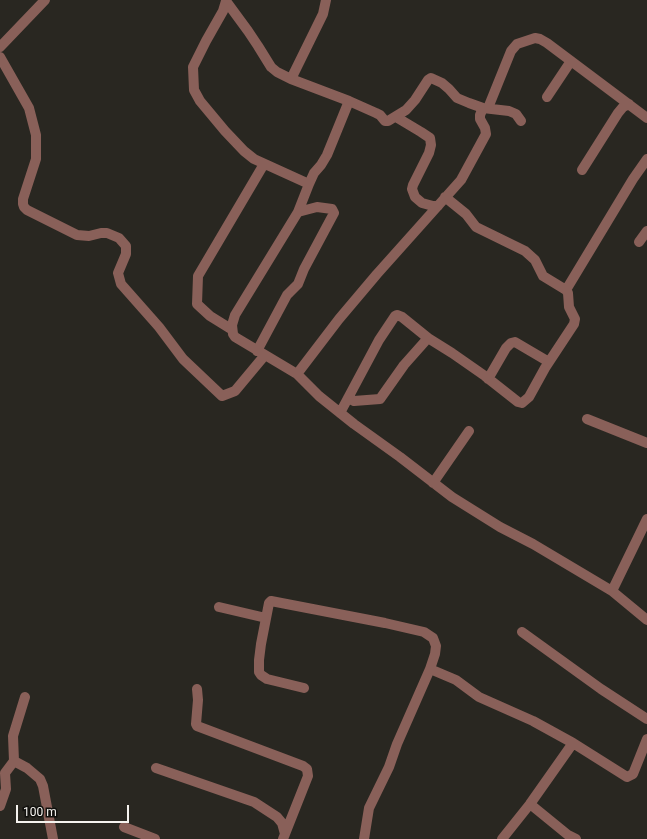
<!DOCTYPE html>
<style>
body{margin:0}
#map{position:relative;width:647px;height:839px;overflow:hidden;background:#292721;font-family:Roboto,sans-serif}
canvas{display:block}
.scale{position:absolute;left:16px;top:805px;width:113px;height:18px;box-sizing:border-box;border:2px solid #f5f3ef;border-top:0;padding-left:5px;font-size:12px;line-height:14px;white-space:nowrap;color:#f5f3ef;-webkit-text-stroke:3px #11100d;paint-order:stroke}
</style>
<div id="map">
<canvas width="647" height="839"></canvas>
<div class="scale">100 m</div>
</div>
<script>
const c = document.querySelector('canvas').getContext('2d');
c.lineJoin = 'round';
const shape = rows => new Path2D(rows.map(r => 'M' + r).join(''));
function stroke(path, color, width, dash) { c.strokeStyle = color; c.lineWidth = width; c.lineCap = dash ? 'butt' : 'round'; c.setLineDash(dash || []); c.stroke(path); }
stroke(shape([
 [226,0,226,1,248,31,258,46,271,67,277,72,291,79,349,101,327,155,321,165,314,173,309,184,254,159,244,151,225,131,200,101,194,90,193,67,206,41,223,11,226,1],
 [0,47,45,0],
 [0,57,29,108,36,135,36,159,23,199,23,204,24,207,27,210,77,235,89,236,101,233,107,233,119,238,126,246,126,254,118,273,121,284,159,327,183,359,222,396,235,391,265,355],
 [291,79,323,14,326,0],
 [547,97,571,61],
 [349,101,376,113,380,115,385,121,388,121,406,110,415,100,428,80,431,78,442,83,449,89,457,98,469,103,483,108,480,115,480,119,485,128,486,134,461,180,377,274,339,319,297,374,319,396,354,424,400,457,452,497,500,527,533,544,612,591,647,620],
 [483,108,509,111,516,114,521,121],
 [488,108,511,51,517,44,535,38,540,39,547,43,647,118],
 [396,117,421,132,430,138,431,145,429,153,413,185,412,189,415,197,422,203,433,206,438,206],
 [582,170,618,113,623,107,629,104],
 [445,197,466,214,476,227,525,251,535,260,543,276,566,290],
 [639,242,647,231],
 [231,329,210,316,197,304,198,276,264,164],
 [257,351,287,295,298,284,304,269,334,213,332,209,317,207,298,212],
 [297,374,235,337,233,334,232,325,235,315,298,212,309,184],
 [488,379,506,348,511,343,515,342,549,362],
 [348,398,354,401,380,399,404,365,428,338,452,353,485,376,518,402,522,403,529,397,545,368,574,324,575,319,569,307,568,293,566,290,633,179,647,159],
 [340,413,379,340,395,316,397,315,402,317,428,338],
 [587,419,647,443],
 [433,483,469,431],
 [612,591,647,519],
 [219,607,266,618],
 [522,632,601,689,647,719],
 [430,669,456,680,479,697,533,721,573,743,627,777,633,774,647,739],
 [304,688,267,679,261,675,259,672,259,660,261,644,269,603,271,601,385,623,424,632,433,638,436,646,435,654,430,669,397,744,389,767,369,808,364,839],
 [197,689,198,700,196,724,197,726,303,766,307,769,308,776,283,839],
 [14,761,27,768,40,779,43,786,53,839],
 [156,768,254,802,277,817,282,823,285,834],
 [530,804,568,835,576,839],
 [0,806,6,789,5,773,14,761,13,736,25,697],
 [124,827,155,839],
 [502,839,530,804,573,743]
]), '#896059', 10);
</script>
